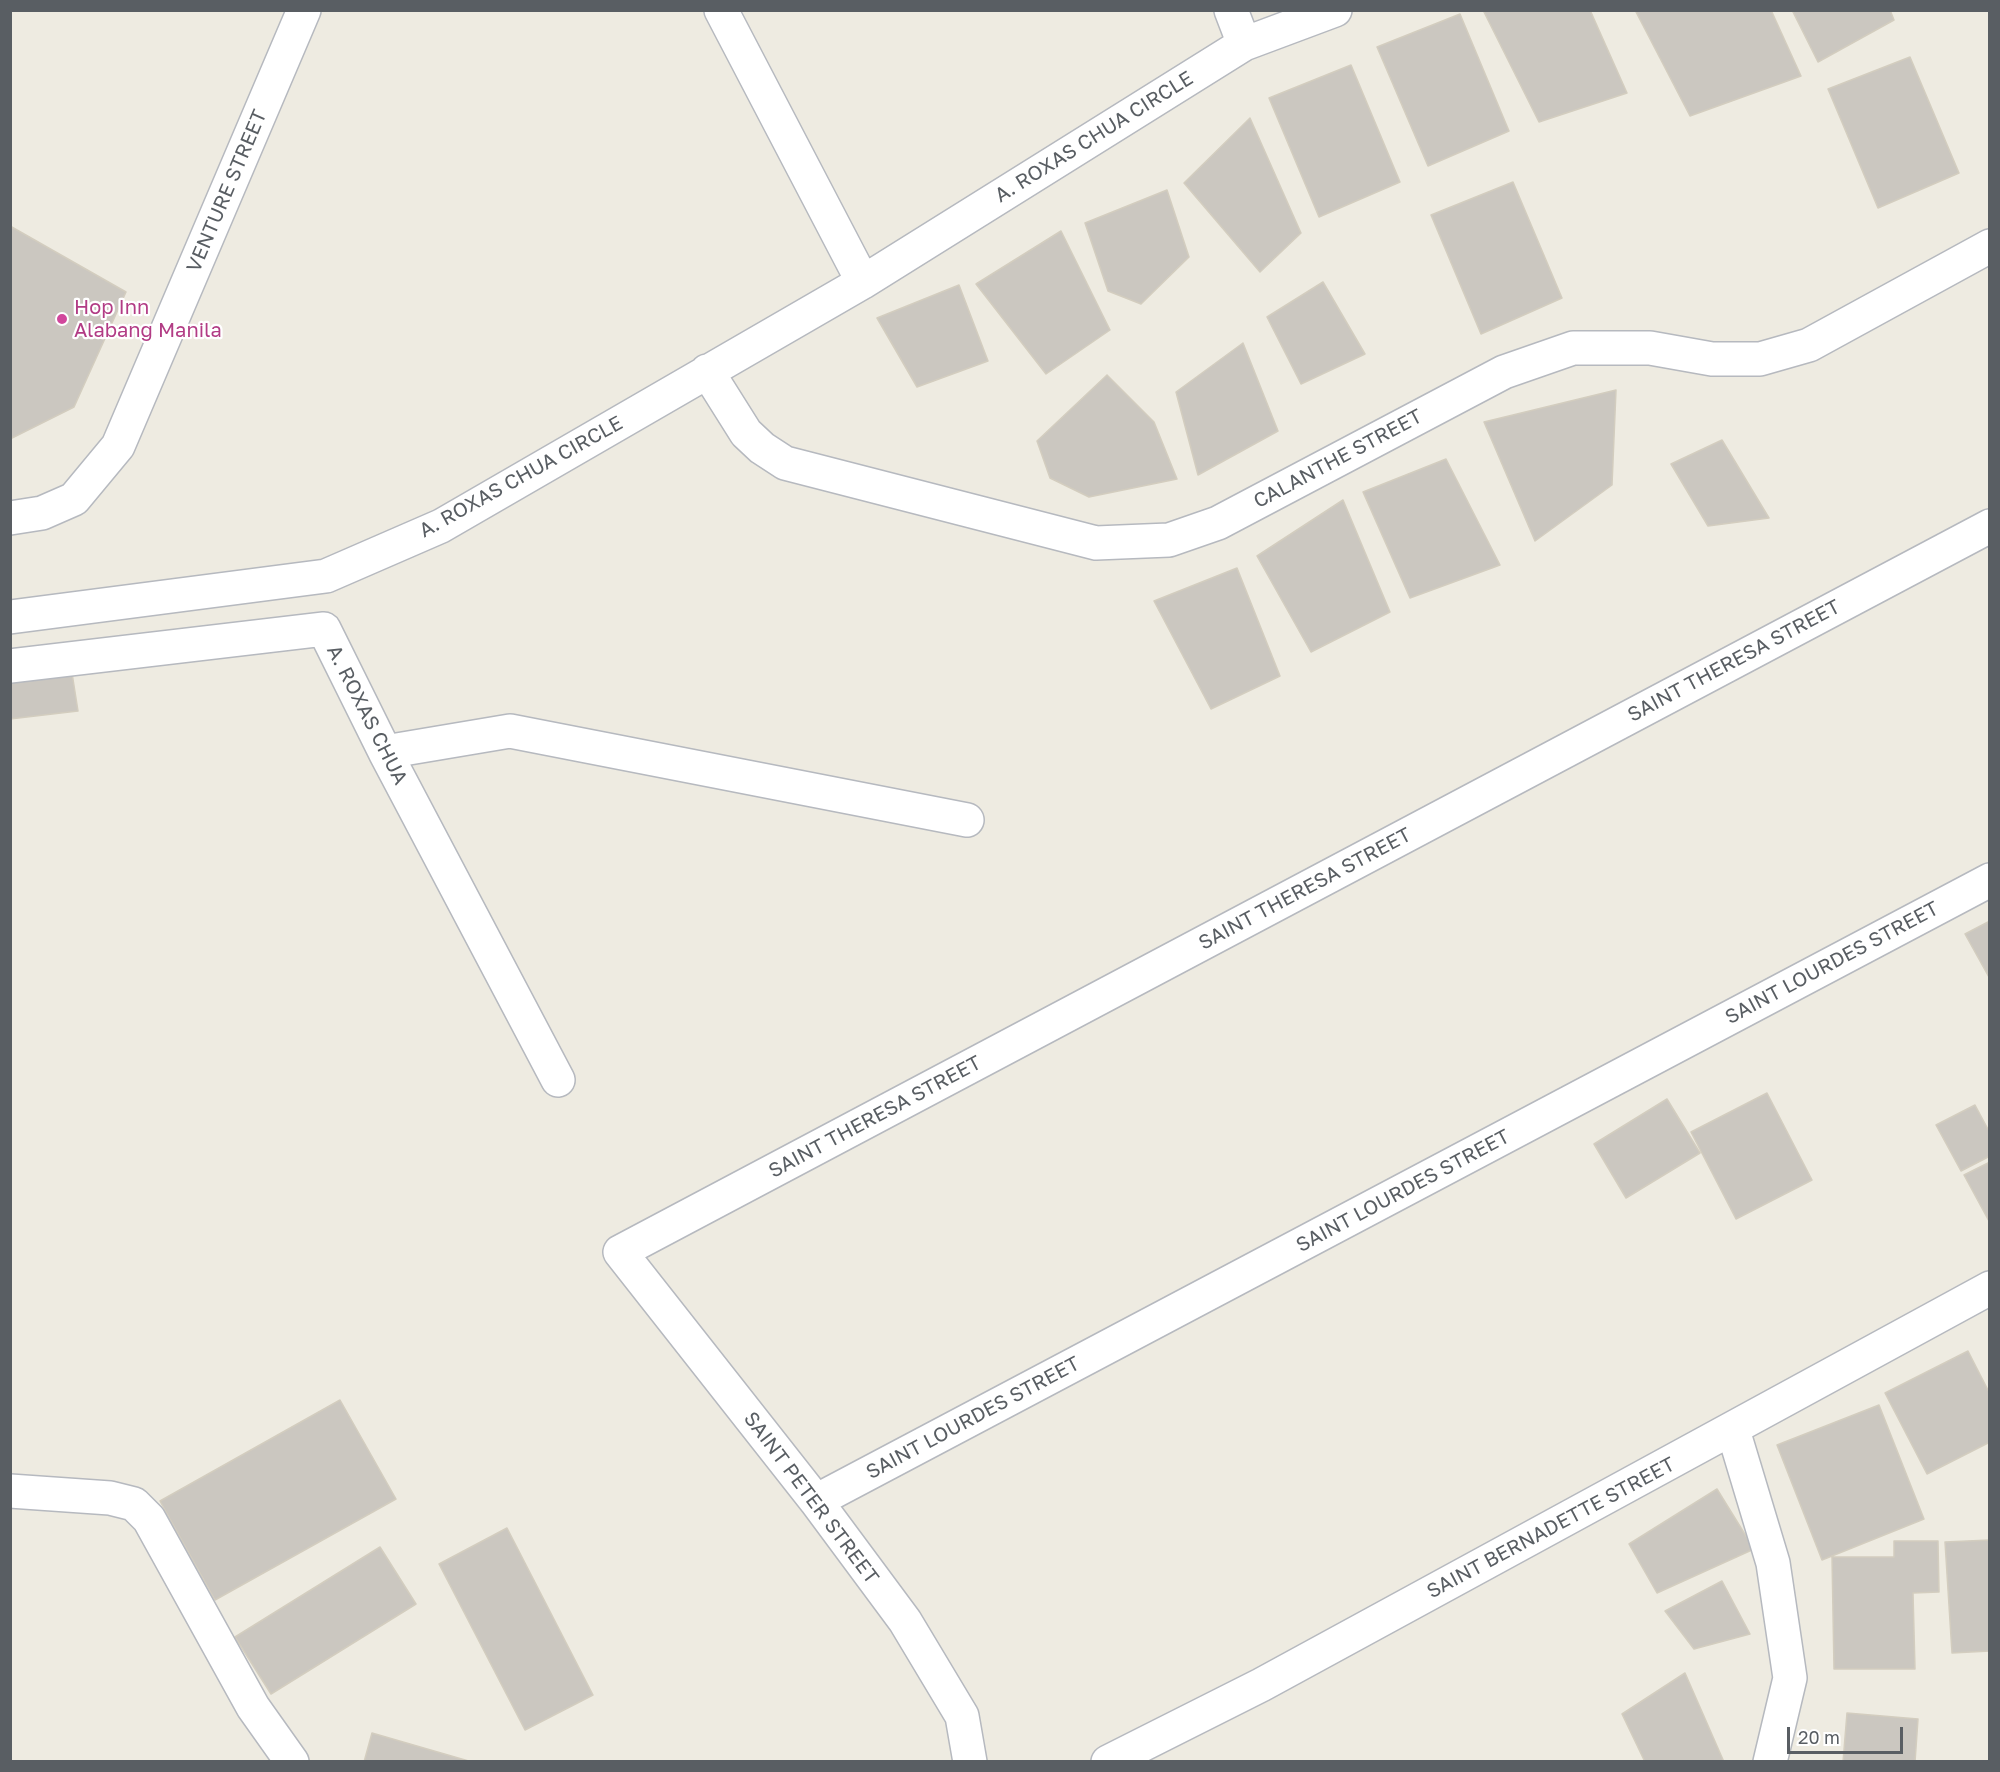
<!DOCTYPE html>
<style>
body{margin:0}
#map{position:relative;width:2000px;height:1772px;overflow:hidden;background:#eeebe1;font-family:"Golos Text",sans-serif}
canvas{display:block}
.frame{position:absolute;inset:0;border:12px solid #595e63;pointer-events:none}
.scale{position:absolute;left:1787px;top:1727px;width:116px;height:27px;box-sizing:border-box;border:3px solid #595e63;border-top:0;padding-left:8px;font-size:18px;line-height:21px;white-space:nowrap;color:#595e63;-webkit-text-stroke:4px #fff;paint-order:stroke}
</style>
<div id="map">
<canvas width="2000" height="1772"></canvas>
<div class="frame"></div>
<div class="scale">20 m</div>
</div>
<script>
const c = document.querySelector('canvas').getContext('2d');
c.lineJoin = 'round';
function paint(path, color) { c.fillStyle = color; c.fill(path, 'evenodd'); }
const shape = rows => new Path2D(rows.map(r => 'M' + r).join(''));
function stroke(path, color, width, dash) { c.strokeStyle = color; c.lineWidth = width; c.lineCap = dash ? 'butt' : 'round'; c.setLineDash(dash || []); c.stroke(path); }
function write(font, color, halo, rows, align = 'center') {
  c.font = font + ' "Golos Text",sans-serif'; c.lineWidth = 4.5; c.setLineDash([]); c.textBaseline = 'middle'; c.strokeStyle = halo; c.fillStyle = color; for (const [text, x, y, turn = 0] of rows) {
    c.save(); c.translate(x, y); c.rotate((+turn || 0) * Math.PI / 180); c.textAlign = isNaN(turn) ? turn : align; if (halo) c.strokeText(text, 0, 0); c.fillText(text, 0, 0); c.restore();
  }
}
const building = shape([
 [1483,10,1590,10,1627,93,1539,122,1483,10],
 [1635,10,1771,10,1801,76,1690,116,1635,10],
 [1792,10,1890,10,1894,20,1818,62,1792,10],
 [1460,14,1509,131,1428,166,1377,47,1460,14],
 [1910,57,1959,173,1878,208,1828,89,1910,57],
 [1351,65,1400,182,1319,217,1269,98,1351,65],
 [1250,118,1301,233,1260,272,1184,183,1250,118],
 [1513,182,1562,298,1481,334,1431,215,1513,182],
 [1167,190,1189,257,1141,304,1108,291,1085,223,1167,190],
 [10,226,126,292,74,407,10,439,10,226],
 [1061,231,1110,330,1046,374,976,284,1061,231],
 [1323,282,1365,354,1301,384,1267,317,1323,282],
 [959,285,988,361,917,387,877,318,959,285],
 [1243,343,1278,431,1198,475,1176,392,1243,343],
 [1107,375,1154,422,1177,479,1089,497,1050,478,1037,441,1107,375],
 [1616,390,1612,485,1535,541,1484,422,1616,390],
 [1722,440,1769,518,1708,526,1671,464,1722,440],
 [1446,459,1500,565,1410,598,1363,492,1446,459],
 [1343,500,1390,612,1311,652,1257,556,1343,500],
 [1237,568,1280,676,1211,709,1154,601,1237,568],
 [72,673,78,711,10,719,10,681,72,673],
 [1988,922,1990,924,1990,979,1965,934,1988,922],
 [1767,1093,1812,1180,1736,1219,1691,1132,1767,1093],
 [1667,1099,1700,1153,1626,1198,1594,1144,1667,1099],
 [1975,1105,1990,1133,1990,1156,1961,1171,1936,1125,1975,1105],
 [1990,1162,1990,1223,1964,1175,1990,1162],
 [1968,1351,1990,1394,1990,1442,1927,1474,1885,1393,1968,1351],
 [340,1400,396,1499,215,1600,160,1501,340,1400],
 [1879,1405,1924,1519,1822,1560,1777,1445,1879,1405],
 [1717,1489,1754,1549,1657,1593,1629,1544,1717,1489],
 [507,1528,593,1695,525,1730,439,1564,507,1528],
 [1990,1540,1990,1651,1952,1653,1945,1542,1990,1540],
 [1894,1541,1938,1541,1939,1592,1913,1593,1915,1669,1834,1669,1832,1557,1894,1557,1894,1541],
 [380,1547,416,1604,271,1694,235,1637,380,1547],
 [1722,1581,1750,1634,1694,1649,1665,1611,1722,1581],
 [1685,1673,1724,1762,1645,1762,1622,1714,1685,1673],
 [1847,1713,1918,1719,1915,1762,1843,1762,1847,1713],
 [372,1733,472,1762,364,1762,372,1733]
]);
paint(building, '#cbc7c0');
stroke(building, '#d3cdbf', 1.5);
const minor = shape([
 [721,10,863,282],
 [1231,10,1244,44],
 [707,371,746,433,762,448,785,463,1096,543,1169,540,1218,523,1504,372,1573,348,1650,348,1712,359,1760,359,1809,345,1990,246],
 [10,518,42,513,74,499,118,446,304,10],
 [10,617,326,576,441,526,863,282,1244,44,1335,10],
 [10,666,324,629,385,752,558,1080],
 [385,752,510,731,967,820],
 [1733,1430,1773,1563,1790,1678,1770,1762],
 [10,1491,110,1498,134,1504,149,1519,253,1707,292,1762],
 [816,1501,1990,880],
 [970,1762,962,1716,905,1621,816,1501,620,1252,1990,526],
 [1108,1762,1261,1685,1990,1288]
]);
stroke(minor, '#b6b9bf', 36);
stroke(minor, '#fff', 33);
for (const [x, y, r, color] of [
 [62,319,6,"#d1479c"]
]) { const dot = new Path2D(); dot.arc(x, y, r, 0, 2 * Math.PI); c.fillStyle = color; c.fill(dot); stroke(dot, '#fff', 2); }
write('20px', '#595e63', '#fff', [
 ["A. ROXAS CHUA CIRCLE",1094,137,-32],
 ["VENTURE STREET",227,191,-67],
 ["CALANTHE STREET",1338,459,-28],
 ["A. ROXAS CHUA CIRCLE",521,477,-29],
 ["SAINT THERESA STREET",1734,661,-28],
 ["A. ROXAS CHUA",367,715,63],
 ["SAINT THERESA STREET",1305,889,-28],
 ["SAINT LOURDES STREET",1832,963,-28],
 ["SAINT THERESA STREET",875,1117,-28],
 ["SAINT LOURDES STREET",1403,1191,-28],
 ["SAINT LOURDES STREET",973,1418,-28],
 ["SAINT PETER STREET",811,1498,53],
 ["SAINT BERNADETTE STREET",1551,1528,-28]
]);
write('20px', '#b23c85', '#fff', [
 ["Hop Inn",74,308],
 ["Alabang Manila",74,331]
], 'left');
</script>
